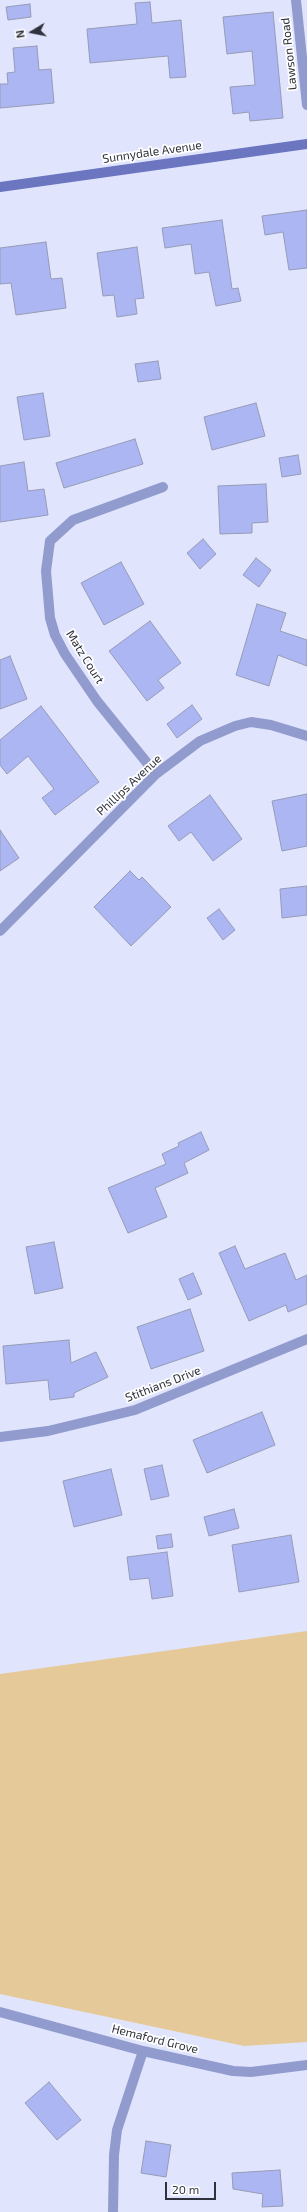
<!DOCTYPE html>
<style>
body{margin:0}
#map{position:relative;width:307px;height:2212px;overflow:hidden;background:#e0e5fd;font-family:"Exo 2",sans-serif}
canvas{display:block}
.north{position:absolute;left:12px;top:12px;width:40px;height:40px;-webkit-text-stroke:3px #fff;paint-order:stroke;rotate:260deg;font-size:11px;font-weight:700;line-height:16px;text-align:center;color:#2f313c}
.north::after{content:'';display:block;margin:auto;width:14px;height:18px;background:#2f313c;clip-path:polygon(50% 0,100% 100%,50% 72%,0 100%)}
.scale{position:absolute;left:165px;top:2182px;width:51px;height:18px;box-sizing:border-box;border:2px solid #2f313c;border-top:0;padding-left:5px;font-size:12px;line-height:14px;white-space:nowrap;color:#2f313c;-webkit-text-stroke:3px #fff;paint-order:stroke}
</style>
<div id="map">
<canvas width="307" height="2212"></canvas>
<div class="north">N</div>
<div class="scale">20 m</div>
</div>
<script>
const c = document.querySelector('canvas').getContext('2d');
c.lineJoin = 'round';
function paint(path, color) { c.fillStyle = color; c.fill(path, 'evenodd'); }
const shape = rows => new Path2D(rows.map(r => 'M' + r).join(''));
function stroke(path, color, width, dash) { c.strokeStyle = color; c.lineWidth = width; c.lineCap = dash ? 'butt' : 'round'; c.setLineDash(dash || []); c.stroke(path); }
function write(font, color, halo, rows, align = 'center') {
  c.font = font + ' "Exo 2",sans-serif'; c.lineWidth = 3.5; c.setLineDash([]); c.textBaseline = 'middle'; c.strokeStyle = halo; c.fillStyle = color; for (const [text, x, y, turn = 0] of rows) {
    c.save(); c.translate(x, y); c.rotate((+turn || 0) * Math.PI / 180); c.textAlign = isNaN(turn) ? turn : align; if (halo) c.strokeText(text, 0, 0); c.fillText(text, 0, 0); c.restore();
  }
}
paint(shape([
 [307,1631,307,2042,244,2046,0,1994,0,1674]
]), '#e5c998');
const building = shape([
 [150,2,152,23,181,20,186,77,170,78,168,56,90,63,87,29,137,24,135,3,150,2],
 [30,4,31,17,8,20,6,7,30,4],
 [273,12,283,118,250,121,249,112,233,114,230,87,255,85,252,51,227,54,223,17,273,12],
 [37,46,39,70,51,69,54,103,0,108,0,84,8,84,7,73,15,72,13,48,37,46],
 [307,210,307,268,289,270,283,232,265,235,262,216,307,210],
 [222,220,232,289,238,288,241,301,216,306,209,272,195,274,191,244,165,248,162,228,222,220],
 [46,242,51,279,62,278,66,308,16,315,11,283,0,284,0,248,46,242],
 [137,247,144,298,135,299,137,314,117,317,114,295,103,296,97,253,137,247],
 [158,361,161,379,138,382,135,364,158,361],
 [43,393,50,436,24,440,17,397,43,393],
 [256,403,265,436,212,450,204,417,256,403],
 [135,439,143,464,64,488,56,463,135,439],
 [298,455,301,474,282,477,279,458,298,455],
 [24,462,28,491,44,489,48,515,0,522,0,466,24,462],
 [266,484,268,522,252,523,252,533,220,534,218,486,266,484],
 [203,539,216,554,200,569,187,553,203,539],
 [256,558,271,570,259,587,243,575,256,558],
 [121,562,144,604,104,625,81,583,121,562],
 [257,604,286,613,280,631,307,640,307,666,278,655,269,686,236,675,257,604],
 [150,621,181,663,158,680,164,688,147,701,109,651,150,621],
 [10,656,27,699,0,709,0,660,10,656],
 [192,705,202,719,177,738,167,724,192,705],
 [41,706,99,782,55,815,42,798,54,789,28,756,7,774,0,765,0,740,41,706],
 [307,794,307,846,282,851,272,801,307,794],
 [210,795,242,839,213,861,191,832,179,841,168,826,210,795],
 [0,830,19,858,0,871,0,830],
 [130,871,139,880,142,877,171,907,131,946,94,907,130,871],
 [307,886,307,915,282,918,280,889,307,886],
 [219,909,235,930,223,940,207,918,219,909],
 [201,1132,209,1150,184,1163,188,1173,155,1188,167,1217,128,1233,108,1188,166,1164,162,1154,179,1146,178,1143,201,1132],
 [54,1242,63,1288,35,1294,26,1247,54,1242],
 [235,1246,245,1269,285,1253,296,1280,307,1275,307,1304,288,1312,286,1305,249,1321,219,1253,235,1246],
 [193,1273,202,1294,188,1300,179,1279,193,1273],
 [190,1309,204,1351,151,1369,137,1327,190,1309],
 [69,1340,71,1363,96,1352,108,1377,74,1393,74,1397,50,1400,48,1380,6,1384,3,1346,69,1340],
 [262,1412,275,1445,207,1473,193,1440,262,1412],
 [162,1465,169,1496,151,1500,144,1469,162,1465],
 [111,1469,122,1515,74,1527,63,1481,111,1469],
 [234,1509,239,1528,209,1536,204,1517,234,1509],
 [171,1534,173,1547,158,1549,156,1536,171,1534],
 [291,1535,299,1582,239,1592,232,1545,291,1535],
 [167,1552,173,1596,152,1599,149,1578,130,1580,127,1557,167,1552],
 [49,2082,81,2120,57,2140,25,2103,49,2082],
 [146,2141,171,2145,166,2177,141,2173,146,2141],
 [280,2170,283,2206,262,2207,263,2194,233,2189,232,2173,280,2170]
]);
paint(building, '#acb6f2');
stroke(building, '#969bb7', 1);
stroke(shape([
 [296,0,307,105],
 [156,774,97,701,65,654,55,635,50,618,46,571,50,541,73,520,163,487],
 [0,931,156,774,200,741,235,726,251,722,271,725,307,736],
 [0,1437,48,1431,135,1410,307,1339],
 [0,2012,143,2051,233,2071,251,2072,307,2065],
 [113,2212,114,2155,117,2130,143,2051]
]), '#929bce', 10);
stroke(shape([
 [0,187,307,144]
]), '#6b75c0', 10);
write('12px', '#2f313c', '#fff', [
 ["Lawson Road",289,54,-96],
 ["Sunnydale Avenue",152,152,-8],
 ["Matz Court",85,657,58],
 ["Phillips Avenue",129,785,-43],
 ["Stithians Drive",163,1384,-21],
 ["Hemaford Grove",155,2039,14]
]);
</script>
